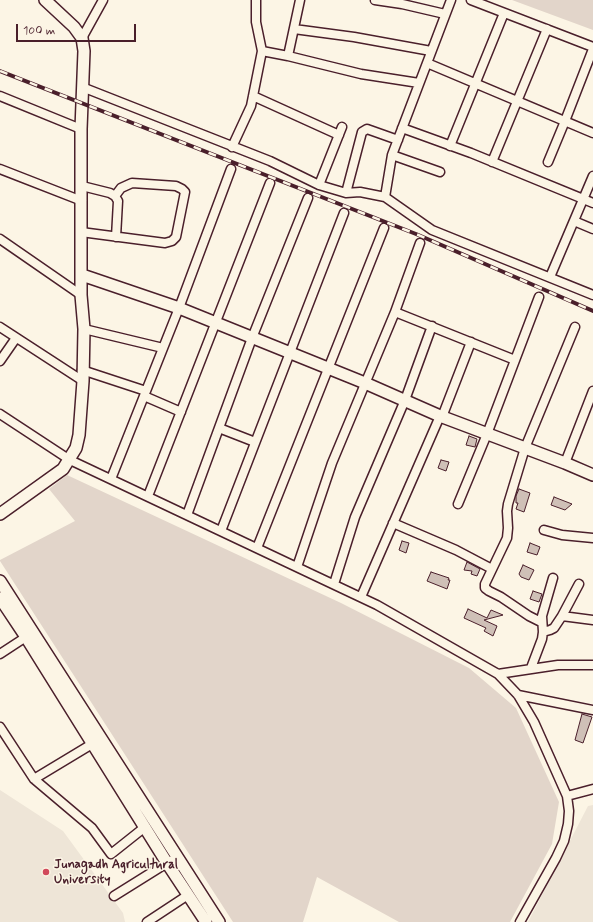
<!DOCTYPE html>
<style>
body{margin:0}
#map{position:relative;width:593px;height:922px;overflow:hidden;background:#fcf5e5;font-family:Mynerve,sans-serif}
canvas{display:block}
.scale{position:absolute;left:16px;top:24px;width:120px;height:18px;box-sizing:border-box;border:2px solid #4a1f2b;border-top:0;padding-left:5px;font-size:12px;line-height:14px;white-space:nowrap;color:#4a1f2b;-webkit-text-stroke:3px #fcf5e5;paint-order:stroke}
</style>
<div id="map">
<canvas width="593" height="922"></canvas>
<div class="scale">100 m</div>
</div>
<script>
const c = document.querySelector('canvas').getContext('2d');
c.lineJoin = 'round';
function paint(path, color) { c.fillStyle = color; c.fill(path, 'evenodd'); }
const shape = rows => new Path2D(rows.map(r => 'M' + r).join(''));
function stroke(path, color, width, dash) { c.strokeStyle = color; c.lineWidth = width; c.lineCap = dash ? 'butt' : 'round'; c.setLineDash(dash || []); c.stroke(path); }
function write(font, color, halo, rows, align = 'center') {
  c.font = font + ' Mynerve,sans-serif'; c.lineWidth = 3; c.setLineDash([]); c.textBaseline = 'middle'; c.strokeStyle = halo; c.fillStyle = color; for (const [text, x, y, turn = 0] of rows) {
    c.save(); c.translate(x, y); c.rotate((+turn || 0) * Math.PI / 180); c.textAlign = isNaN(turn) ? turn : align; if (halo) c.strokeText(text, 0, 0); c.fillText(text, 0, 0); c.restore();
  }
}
paint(shape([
 [0,790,63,831,123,913,125,922,0,922],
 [593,805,593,922,528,922,588,806]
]), '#eee5d7');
paint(shape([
 [512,0,593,0,593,30],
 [67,475,341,603,469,668,516,708,559,802,552,844,510,922,399,922,317,877,303,922,233,922,0,561,0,560,75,521,49,489]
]), '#e2d5ca');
const building = shape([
 [469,436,477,439,475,447,466,445,469,436],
 [441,460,449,462,446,471,438,468,441,460],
 [519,489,530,493,524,512,516,509,518,503,516,503,516,496,519,489],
 [554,497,572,504,565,510,551,505,554,497],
 [402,541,409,543,406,553,399,550,402,541],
 [530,543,540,547,537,555,527,552,530,543],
 [467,562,480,569,477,576,471,574,472,571,464,570,467,562],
 [523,565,534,570,529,580,521,577,519,574,523,565],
 [431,572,449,578,448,580,450,580,447,589,427,581,431,572],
 [533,591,542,594,539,602,530,599,533,591],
 [468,609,487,618,491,610,503,615,484,620,497,626,493,636,484,631,486,628,464,618,468,609],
 [582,714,592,717,583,743,575,740,582,714]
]);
paint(building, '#cfc0b7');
stroke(building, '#4a1f2b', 1);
const street = shape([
 [375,0,402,4,445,14],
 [471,0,593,47],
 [294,29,354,37,431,51],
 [82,38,103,0],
 [262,51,288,56,361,74,419,83],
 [288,56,300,0],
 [427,63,593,133],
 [82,87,270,161,319,185,346,193,360,192,385,197,432,230,593,295],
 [0,96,81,129],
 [253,96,339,135],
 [402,128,471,153,593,203],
 [450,146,504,13],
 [232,147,251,106,262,51,256,22,256,0],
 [392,155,440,172],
 [492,162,547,29],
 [548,162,565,121,593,49],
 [0,169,82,201],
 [319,185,342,127],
 [82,186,110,193,115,196,118,201,116,237],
 [346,193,362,132,367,129,398,140],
 [385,197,392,155,451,0],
 [574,221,593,229],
 [81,232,165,243,172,241,176,237,185,192,182,189,176,186,132,183,121,188,115,196],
 [0,239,81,295],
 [550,277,593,176],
 [395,312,515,360],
 [0,327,83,381],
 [84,329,163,348],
 [0,361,16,338],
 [82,370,146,391],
 [144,396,181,412],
 [0,414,70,460,377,605,498,674,518,695,534,722,567,796,569,811,568,824,564,841,556,858,520,922],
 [442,417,471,342],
 [219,428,255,442],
 [565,463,593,391],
 [111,479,179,308,231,169],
 [148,496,270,183],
 [458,504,487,434,539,297],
 [187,515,252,338,308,198],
 [393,523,456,550,492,569],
 [544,530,562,535,593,538],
 [221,531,344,213],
 [257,548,384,228],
 [297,567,332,463,395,312,420,243],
 [334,584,355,517,405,400,432,326],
 [361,597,440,416],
 [562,616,593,620],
 [541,622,529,616,501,597,489,591,485,588,485,584,507,538,508,528,507,511,508,504,525,448,575,327],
 [543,632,550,630,554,628,562,616,579,584],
 [0,654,29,635],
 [531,668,542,639,543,632,542,616,553,578],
 [498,674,558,665,593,665],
 [518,695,593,710],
 [0,727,34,779,92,828,111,854,145,827],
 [34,779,97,741],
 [567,796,593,789],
 [114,896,170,861],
 [147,922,188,895]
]);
const secondary = shape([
 [82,275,179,308,365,383,440,416,565,463,593,475],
 [0,514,63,469,76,448,79,435,83,381,84,329,81,295,81,129,84,51,82,38,74,27,45,0],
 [0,581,219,922],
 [0,598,26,637,167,863,206,922]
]);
stroke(street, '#4a1f2b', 11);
stroke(secondary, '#4a1f2b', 14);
stroke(street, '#fcf5e5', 8);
stroke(secondary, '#fcf5e5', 11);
const rail = shape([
 [0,71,416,234,593,311]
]);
stroke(rail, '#4a1f2b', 4);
stroke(rail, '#fcf5e5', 2.5, [8]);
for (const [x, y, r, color] of [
 [46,872,4,"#d1495b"]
]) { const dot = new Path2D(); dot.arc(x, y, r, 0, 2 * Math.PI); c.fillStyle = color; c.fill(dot); stroke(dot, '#fcf5e5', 1.5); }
write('bold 13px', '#4a1f2b', '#fcf5e5', [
 ["Junagadh Agricultural",54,865],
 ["University",54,880]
], 'left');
</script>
